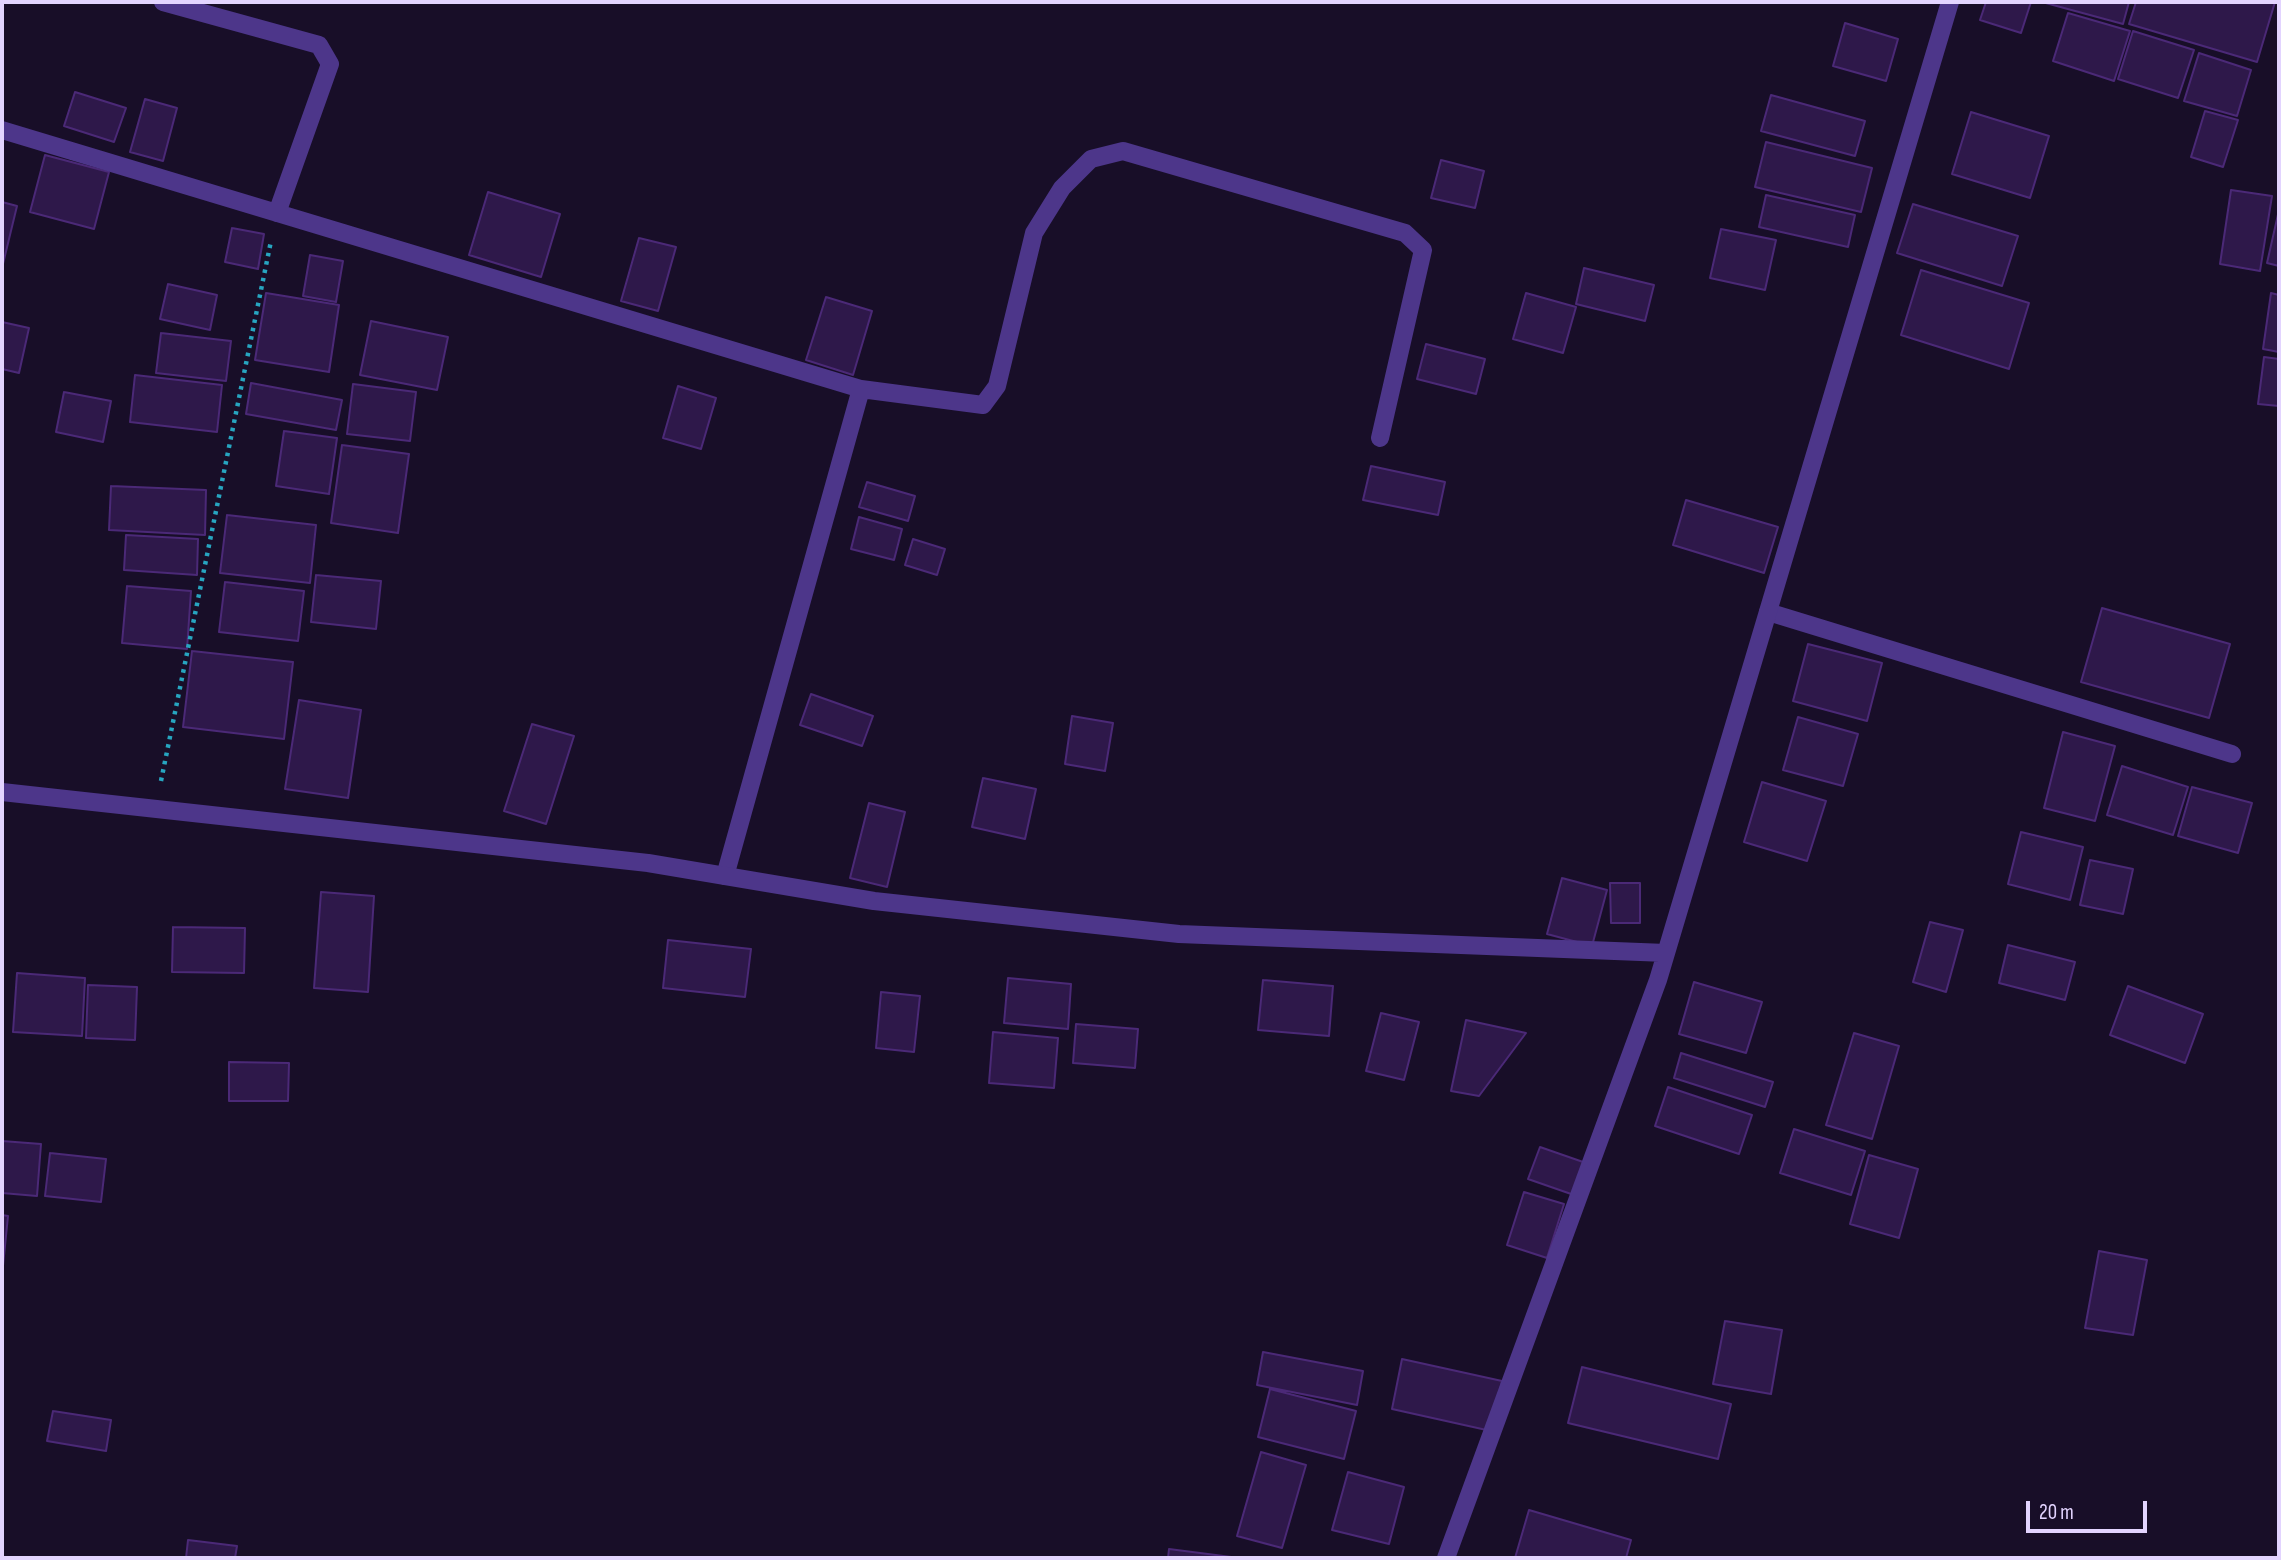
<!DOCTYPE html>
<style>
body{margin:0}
#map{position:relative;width:2281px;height:1560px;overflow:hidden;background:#180e28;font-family:"Sofia Sans Condensed",sans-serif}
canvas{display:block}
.frame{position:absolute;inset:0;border:4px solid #e3d4ff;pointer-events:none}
.scale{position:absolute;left:2026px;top:1501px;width:121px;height:32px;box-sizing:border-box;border:4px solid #e3d4ff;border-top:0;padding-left:9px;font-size:21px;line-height:24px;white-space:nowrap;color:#e3d4ff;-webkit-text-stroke:5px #180e28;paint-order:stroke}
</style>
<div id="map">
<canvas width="2281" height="1560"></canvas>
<div class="frame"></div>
<div class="scale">20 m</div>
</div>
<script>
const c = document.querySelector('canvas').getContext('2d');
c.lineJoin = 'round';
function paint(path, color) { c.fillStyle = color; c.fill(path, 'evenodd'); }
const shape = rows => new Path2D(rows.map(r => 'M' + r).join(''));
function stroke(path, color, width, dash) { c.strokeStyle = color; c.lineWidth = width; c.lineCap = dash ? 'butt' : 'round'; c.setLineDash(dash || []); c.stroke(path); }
const building = shape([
 [1986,2,2031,2,2021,33,1980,20,1986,2],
 [2042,2,2129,2,2123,24,2042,2],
 [2136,2,2275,2,2257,62,2129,24,2136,2],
 [2068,13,2130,31,2114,81,2053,61,2068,13],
 [1845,23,1898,39,1886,81,1833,66,1845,23],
 [2133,31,2194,50,2178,98,2118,79,2133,31],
 [2199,53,2251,70,2237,116,2184,101,2199,53],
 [75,92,126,108,114,142,64,126,75,92],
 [1771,95,1865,121,1855,156,1761,131,1771,95],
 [145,99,177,108,163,161,130,152,145,99],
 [2205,111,2238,120,2223,167,2191,157,2205,111],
 [1971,112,2049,136,2030,198,1952,174,1971,112],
 [1766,142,1872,168,1861,212,1755,187,1766,142],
 [45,155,109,172,94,229,30,212,45,155],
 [1441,160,1484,171,1475,208,1431,198,1441,160],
 [2231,190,2272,196,2260,271,2220,264,2231,190],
 [488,192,560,214,541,277,469,255,488,192],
 [1766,195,1855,215,1848,247,1759,227,1766,195],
 [2,202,17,206,2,268,2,202],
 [1913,204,2018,236,2002,286,1897,253,1913,204],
 [2279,210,2279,266,2267,263,2279,210],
 [232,228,264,234,258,269,225,262,232,228],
 [1721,229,1776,240,1765,290,1710,278,1721,229],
 [639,238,676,247,658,311,621,301,639,238],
 [310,255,343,261,336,302,303,296,310,255],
 [1584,268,1654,285,1645,321,1576,304,1584,268],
 [1921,270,2029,303,2009,369,1901,335,1921,270],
 [168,284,217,295,210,330,160,319,168,284],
 [266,293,339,305,329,372,255,360,266,293],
 [1526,293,1576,307,1563,353,1513,339,1526,293],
 [2271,293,2279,295,2279,352,2263,349,2271,293],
 [826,297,872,311,853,375,806,360,826,297],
 [371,321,448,337,437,390,360,375,371,321],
 [2,322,29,328,19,373,2,369,2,322],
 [161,333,231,341,226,381,156,373,161,333],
 [1426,344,1485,359,1476,394,1417,379,1426,344],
 [2264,357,2279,359,2279,406,2258,404,2264,357],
 [135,375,222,385,217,432,130,422,135,375],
 [251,383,342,400,336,430,246,414,251,383],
 [353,384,416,392,410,441,347,434,353,384],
 [678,386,716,398,701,449,663,438,678,386],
 [64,392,111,401,103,442,56,432,64,392],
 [284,431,337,438,329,494,276,486,284,431],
 [342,445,409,454,398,533,331,523,342,445],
 [1371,466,1445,482,1438,515,1363,500,1371,466],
 [867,482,915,496,908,521,859,507,867,482],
 [111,486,206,490,205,535,109,530,111,486],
 [1686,500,1778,527,1764,573,1673,545,1686,500],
 [227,515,316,525,310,583,220,573,227,515],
 [859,517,902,529,894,560,851,549,859,517],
 [126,535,198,539,197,575,124,570,126,535],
 [913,539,945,549,937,575,905,565,913,539],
 [316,575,381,581,376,629,311,622,316,575],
 [225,582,304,591,298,641,219,632,225,582],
 [127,586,191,591,187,649,122,643,127,586],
 [2102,608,2230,644,2209,718,2081,682,2102,608],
 [1808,644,1882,663,1867,721,1793,701,1808,644],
 [192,651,293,662,284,739,183,727,192,651],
 [811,694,873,716,862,746,800,725,811,694],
 [299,700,361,710,348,798,285,789,299,700],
 [1072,716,1113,723,1105,771,1065,764,1072,716],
 [1798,717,1858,734,1843,786,1783,770,1798,717],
 [532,724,574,736,546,824,504,811,532,724],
 [2063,732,2115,746,2095,821,2044,808,2063,732],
 [2122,766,2188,787,2173,835,2107,815,2122,766],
 [983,778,1036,789,1025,839,972,827,983,778],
 [1762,782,1826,801,1807,861,1744,842,1762,782],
 [2192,787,2252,803,2238,853,2178,836,2192,787],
 [869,803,905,812,887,887,850,878,869,803],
 [2021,832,2083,847,2070,900,2008,884,2021,832],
 [2090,860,2133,869,2123,914,2080,905,2090,860],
 [1562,878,1607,890,1592,946,1547,934,1562,878],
 [1610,883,1640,883,1640,923,1611,923,1610,883],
 [321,892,374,896,368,992,314,988,321,892],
 [1930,922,1963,930,1946,992,1913,982,1930,922],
 [173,927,245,928,244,973,172,972,173,927],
 [668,940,751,949,745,997,663,988,668,940],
 [2008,945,2075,962,2065,1000,1999,983,2008,945],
 [17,973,85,978,82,1036,13,1032,17,973],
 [1008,978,1071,984,1068,1029,1004,1023,1008,978],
 [1263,980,1333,986,1329,1036,1258,1030,1263,980],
 [1694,982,1762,1002,1746,1053,1679,1034,1694,982],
 [88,985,137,987,135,1040,86,1038,88,985],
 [2128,986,2203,1014,2185,1063,2110,1035,2128,986],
 [881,992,920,996,914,1052,876,1048,881,992],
 [1381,1013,1419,1022,1404,1080,1366,1071,1381,1013],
 [1466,1020,1526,1033,1479,1096,1451,1091,1466,1020],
 [1076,1024,1138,1029,1135,1068,1073,1063,1076,1024],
 [993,1032,1058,1038,1054,1088,989,1083,993,1032],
 [1854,1033,1899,1046,1872,1139,1826,1125,1854,1033],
 [1681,1053,1773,1082,1765,1107,1674,1078,1681,1053],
 [229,1062,289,1063,288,1101,229,1101,229,1062],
 [1668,1087,1752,1115,1739,1154,1655,1126,1668,1087],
 [1794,1129,1865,1151,1851,1195,1780,1173,1794,1129],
 [2,1141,41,1144,37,1196,2,1193,2,1141],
 [1540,1147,1586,1163,1574,1195,1528,1179,1540,1147],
 [50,1153,106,1159,101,1202,45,1196,50,1153],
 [1869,1155,1918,1169,1899,1238,1850,1224,1869,1155],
 [1524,1192,1564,1204,1547,1258,1507,1245,1524,1192],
 [2,1215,8,1216,3,1266,2,1266,2,1215],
 [2099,1251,2147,1260,2133,1335,2085,1328,2099,1251],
 [1725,1321,1782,1330,1771,1394,1713,1384,1725,1321],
 [1263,1352,1363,1371,1357,1405,1257,1385,1263,1352],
 [1402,1359,1502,1381,1491,1431,1392,1409,1402,1359],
 [1582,1367,1731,1404,1718,1459,1568,1423,1582,1367],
 [1270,1389,1356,1411,1344,1459,1258,1437,1270,1389],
 [53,1411,111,1420,106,1451,47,1441,53,1411],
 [1261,1452,1306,1465,1282,1548,1237,1536,1261,1452],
 [1348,1472,1404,1487,1389,1544,1332,1530,1348,1472],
 [1529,1510,1631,1540,1626,1558,1515,1558,1529,1510],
 [188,1540,237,1546,235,1558,186,1558,188,1540],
 [1169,1549,1239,1558,1168,1558,1169,1549]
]);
paint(building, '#2e184a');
stroke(building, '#4b2977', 2);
stroke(shape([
 [161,781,271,241]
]), '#27a5c0', 4.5, [3.5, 5]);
stroke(shape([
 [163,2,319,45,330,64,277,213],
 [2,130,861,389,725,876],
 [861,389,983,405,997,386,1034,233,1062,188,1091,159,1123,151,1405,233,1423,250,1380,438],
 [1768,612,2232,754]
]), '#4d368a', 18);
stroke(shape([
 [2,792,648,863,874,901,1179,934,1666,953],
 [1446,1558,1658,980,1950,2]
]), '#4d368a', 18);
</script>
